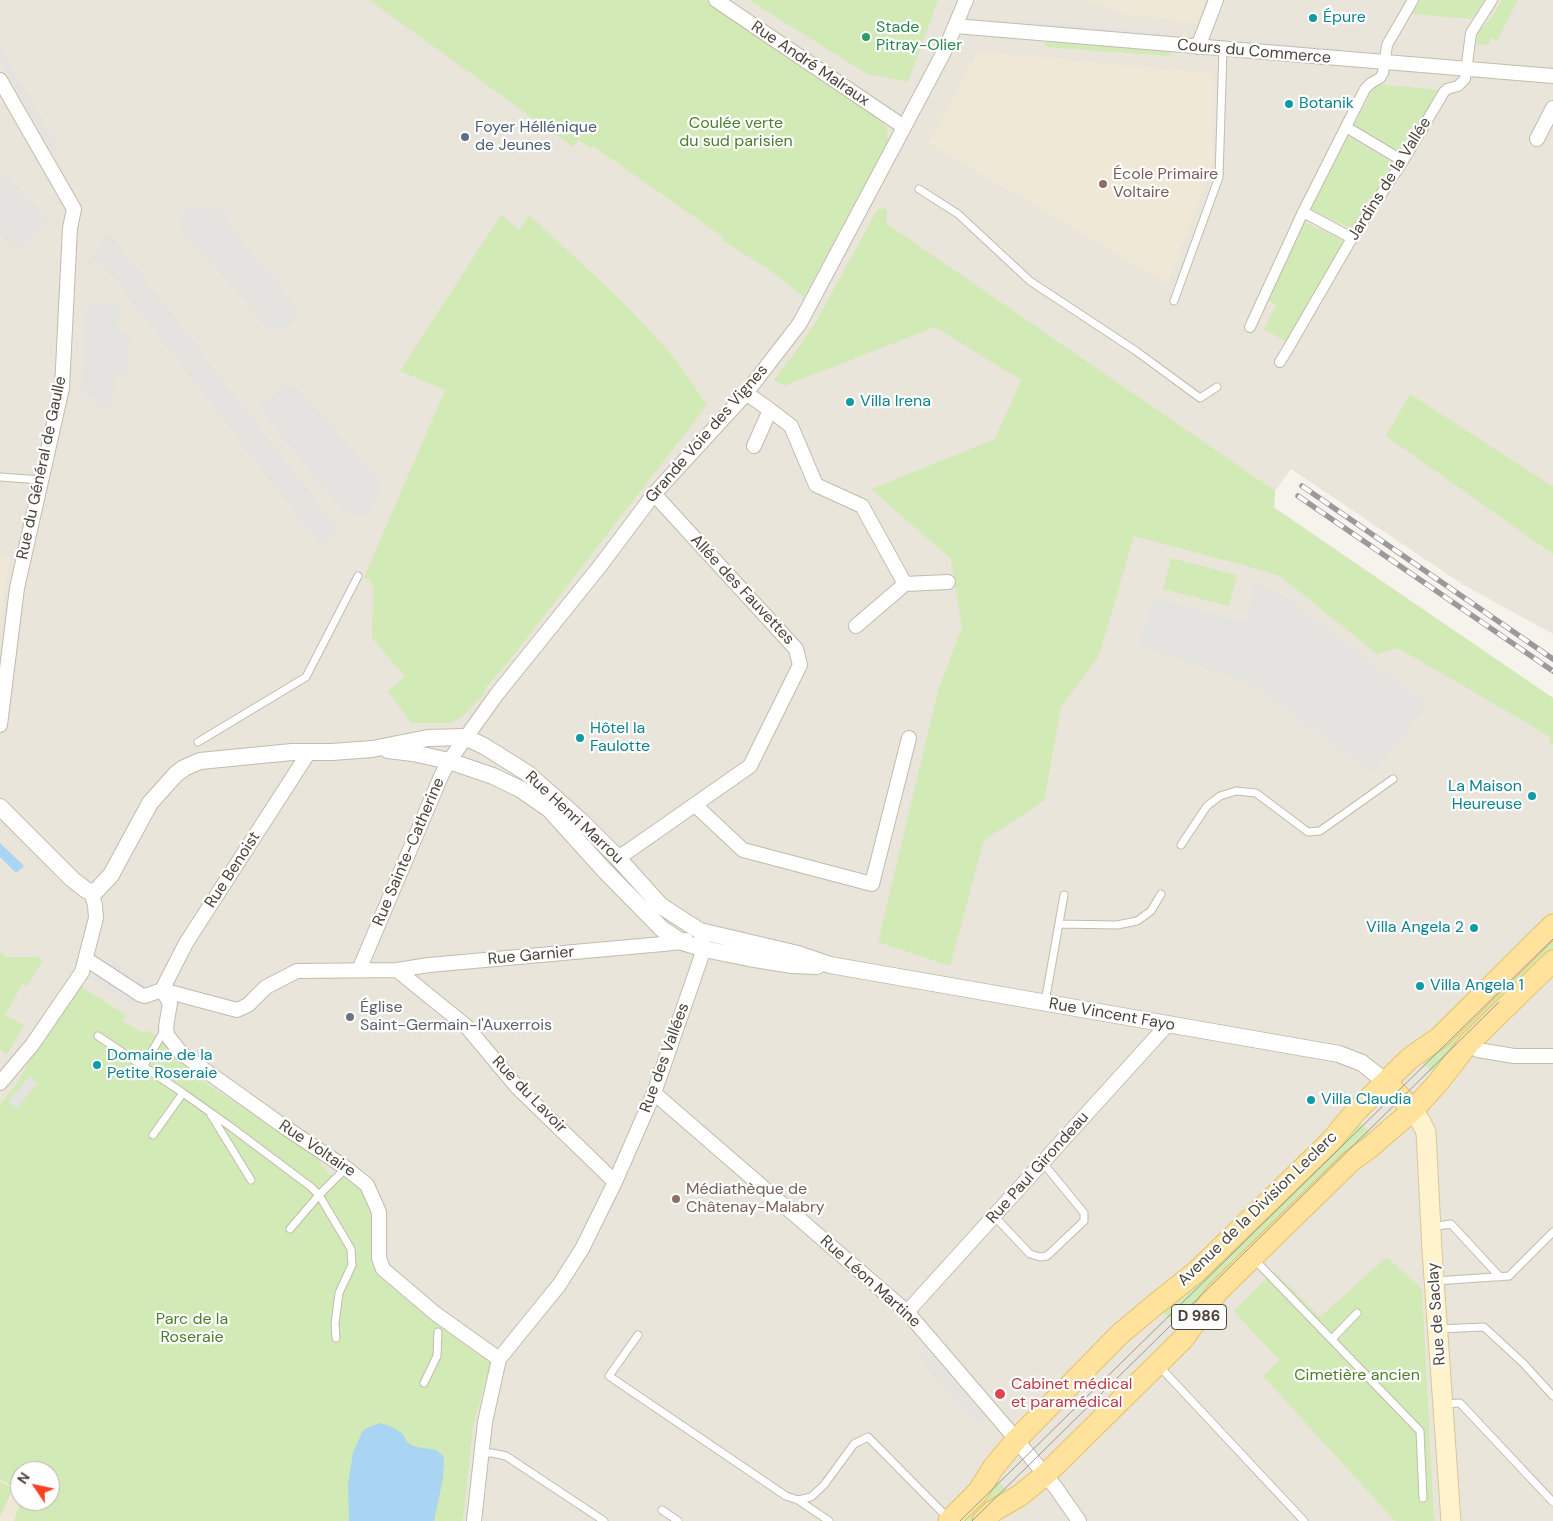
<!DOCTYPE html>
<meta charset="utf-8">
<style>
body{margin:0}
#map{position:relative;width:1553px;height:1521px;overflow:hidden;background:#f6f3ec;font-family:"DM Sans",sans-serif}
canvas{display:block}
.north{position:absolute;left:10px;top:1461px;width:50px;height:50px;box-sizing:border-box;background:#fff;border:1px solid #b7b4b0;border-radius:50%;rotate:304deg;font-size:14px;font-weight:700;line-height:20px;text-align:center;color:#4b4439}
.north::after{content:'';display:block;margin:auto;width:18px;height:22px;background:#fc3f1d;clip-path:polygon(50% 0,100% 100%,50% 72%,0 100%)}
</style>
<div id="map">
<canvas width="1553" height="1521"></canvas>
<div class="north">N</div>
</div>
<script>
const c = document.querySelector('canvas').getContext('2d');
c.lineJoin = 'round';
function paint(path, color) { c.fillStyle = color; c.fill(path, 'evenodd'); }
const shape = rows => new Path2D(rows.map(r => 'M' + r).join(''));
function stroke(path, color, width, dash) { c.strokeStyle = color; c.lineWidth = width; c.lineCap = dash ? 'butt' : 'round'; c.setLineDash(dash || []); c.stroke(path); }
function write(font, color, halo, rows, align = 'center') {
  c.font = font + ' "DM Sans",sans-serif'; c.lineWidth = 4.5; c.setLineDash([]); c.textBaseline = 'middle'; c.strokeStyle = halo; c.fillStyle = color; for (const [text, x, y, turn = 0] of rows) {
    c.save(); c.translate(x, y); c.rotate((+turn || 0) * Math.PI / 180); c.textAlign = isNaN(turn) ? turn : align; if (halo) c.strokeText(text, 0, 0); c.fillText(text, 0, 0); c.restore();
  }
}
paint(shape([
 [0,0,1553,0,1553,634,1462,584,1291,469,1275,491,1274,507,1553,698,1553,1521,0,1521],
 [20,1471,50,1471,50,1501,20,1501]
]), '#eae5da');
paint(shape([
 [1086,0,1206,0,1197,23,1133,16],
 [977,52,1213,73,1213,163,1168,284,929,143],
 [0,555,10,557,0,624],
 [0,1477,20,1486,21,1501,14,1521,0,1521]
]), '#efe8d6');
paint(shape([
 [369,0,706,0,880,120,887,128,888,141,804,297,768,269,722,240,723,237,593,146,591,148,579,140,573,147],
 [749,0,938,0,908,82,867,74],
 [1421,0,1484,0,1472,19,1412,14],
 [1502,0,1518,0,1497,41,1491,37,1489,45,1476,44,1478,31,1490,20],
 [1045,42,1171,51,1170,56,1045,47],
 [1376,84,1440,90,1403,154,1354,125],
 [1346,135,1393,163,1386,173,1390,177,1374,202,1369,199,1352,229,1310,209],
 [887,208,887,224,1275,491,1274,508,1553,698,1553,745,1549,743,1551,738,1534,727,1398,648,1377,654,1280,576,1246,566,1134,536,1099,656,1061,707,1044,801,984,840,950,966,878,942,938,691,962,627,951,559,871,489,995,439,1021,380,935,327,787,385,784,386,774,380,797,350,817,320,877,210],
 [501,215,519,230,529,215,624,303,676,360,707,405,506,665,486,687,484,694,463,716,451,723,411,723,388,691,405,676,372,638,373,586,369,579,364,578,445,390,400,371],
 [1304,222,1345,241,1287,342,1264,329,1276,305,1268,300],
 [1410,394,1553,487,1553,554,1386,436],
 [1171,558,1237,575,1229,606,1163,589],
 [1553,932,1553,956,1436,1076,1418,1059],
 [0,951,6,957,36,957,43,960,27,986,22,984,5,1015,24,1025,7,1055,0,1050],
 [80,986,126,1015,123,1021,143,1033,146,1030,172,1047,205,1074,204,1082,314,1153,329,1175,336,1175,346,1178,356,1184,364,1192,372,1209,372,1262,377,1275,427,1317,473,1351,491,1362,473,1426,463,1521,14,1521,21,1501,50,1501,50,1471,20,1471,20,1491,0,1479,0,1104,18,1082,35,1051],
 [1357,1119,1375,1137,1182,1332,1158,1308],
 [1387,1257,1422,1289,1434,1521,1395,1521,1263,1376,1279,1360,1234,1311,1274,1271,1320,1317],
 [993,1476,1011,1495,978,1521,955,1521],
 [0,1482,13,1488,0,1517]
]), '#d2eab5');
paint(shape([
 [1020,20,1160,32,1159,37,1020,25],
 [1255,41,1339,47,1338,52,1255,45],
 [0,47,59,149,54,153,0,61],
 [0,167,49,220,16,250,0,233],
 [184,205,231,211,228,225,298,308,298,315,288,327,277,331,269,329,180,229],
 [108,232,338,529,321,546,104,265,87,263],
 [87,301,119,304,118,332,131,332,127,375,116,375,113,399,110,405,103,409,96,405,94,398,81,398],
 [285,385,298,387,375,475,379,488,378,498,369,513,360,516,348,515,340,509,258,406],
 [1255,583,1285,596,1428,704,1373,773,1247,682,1138,645,1155,598,1247,622],
 [106,956,148,984,133,1007,91,979],
 [29,1076,38,1083,17,1108,8,1102],
 [926,1351,988,1418,980,1425,918,1358]
]), '#e5e3e0');
paint(shape([
 [0,843,24,866,16,873,0,857],
 [380,1423,392,1427,403,1434,406,1441,411,1445,417,1447,436,1450,442,1455,444,1459,443,1478,434,1521,349,1521,348,1484,353,1453,362,1432,367,1428]
]), '#a9d4f2');
const service = shape([
 [919,189,958,214,1030,281,1136,351,1200,398,1217,387],
 [1174,301,1219,177,1223,49],
 [0,477,41,480],
 [198,742,306,677,358,576],
 [1181,845,1207,806,1220,796,1236,791,1256,793,1308,832,1320,831,1393,779],
 [1059,924,1117,925,1137,921,1151,911,1161,894],
 [1045,1002,1064,895],
 [98,1036,183,1093],
 [139,1074,165,1029],
 [211,1115,251,1180],
 [153,1135,183,1093,231,1127,311,1187,319,1195,351,1249,352,1265,339,1293,335,1324,336,1338],
 [994,1216,1030,1254,1040,1257,1047,1256,1084,1221,1084,1213,1043,1163],
 [1431,1227,1451,1224,1500,1277],
 [290,1229,319,1195,346,1168],
 [1253,1258,1420,1431,1423,1498],
 [1435,1281,1509,1276,1553,1232],
 [1438,1329,1484,1327,1523,1363,1553,1396],
 [638,1335,609,1376,786,1496,798,1500,811,1497,824,1485,854,1444,868,1437,948,1518],
 [1332,1339,1357,1313],
 [1160,1367,1304,1521],
 [424,1383,437,1356,438,1332],
 [1444,1404,1460,1403,1553,1502],
 [481,1453,492,1453,506,1456,604,1521],
 [798,1500,829,1521],
 [662,1510,678,1521]
]);
const pedestrian = shape([
 [1346,127,1403,161],
 [1303,212,1352,238],
 [1250,327,1303,212,1365,89,1371,83,1380,78,1383,73,1387,45,1413,0],
 [1280,362,1289,347,1352,238,1403,161,1444,92,1447,89,1458,86,1465,79,1471,33,1492,0]
]);
const minor = shape([
 [716,0,904,127],
 [955,26,1553,76],
 [1198,47,1216,0],
 [0,80,74,209,70,228,62,388,17,588,0,725],
 [1537,139,1553,108],
 [746,393,770,410,754,446],
 [770,410,791,426,816,485,862,506,905,584,856,626],
 [905,584,948,582],
 [695,805,743,850,872,884,909,738],
 [617,857,627,852,750,766,800,665,796,649,654,494],
 [86,959,141,995,145,996,162,990,237,1010,248,1005,266,987,297,971,397,970,429,965,663,944,682,942,686,940],
 [359,970,442,774,449,761,497,694,600,566,654,494,743,397,800,323,945,50,966,0],
 [397,970,466,1026,518,1088,615,1182],
 [162,990,170,1003,166,1027,167,1035,181,1053,286,1128,346,1168,367,1185,379,1212,379,1258,383,1269,436,1314,499,1359],
 [162,990,186,943,309,752],
 [1469,1043,1478,1050,1514,1056,1553,1056],
 [0,1083,32,1045,82,972,96,918,95,905,91,892],
 [654,1093,907,1312,1004,1425,1056,1488,1079,1521],
 [907,1312,1168,1024],
 [474,1521,485,1422,499,1359,559,1285,582,1249,615,1182,654,1093,704,949,702,939]
]);
const tertiary = shape([
 [388,750,413,753,449,761,493,776,520,789,549,809,605,871,662,929,682,942,704,949,749,958,792,965,817,966],
 [0,807,72,879,86,890,91,892,96,891,111,875,150,803,176,774,184,768,200,761,292,752,332,752,372,749,428,738,465,737,484,746,527,773,581,821,617,857,661,906,700,931,798,954,830,965,1339,1054,1362,1063,1386,1082]
]);
const secondary = shape([
 [1413,1110,1422,1124,1426,1132,1432,1250,1451,1521]
]);
const primary = shape([
 [1386,1082,1413,1110],
 [949,1521,978,1492,993,1468,1016,1440,1120,1334,1151,1308,1196,1272,1331,1141,1356,1111,1410,1058,1439,1038,1553,925],
 [983,1521,993,1511,1019,1496,1045,1475,1183,1339,1217,1292,1351,1161,1369,1148,1413,1110,1436,1085,1469,1043,1553,961]
]);
stroke(service, '#c2bbae', 9);
stroke(pedestrian, '#c2bbae', 12);
stroke(minor, '#c2bbae', 16);
stroke(tertiary, '#c2bbae', 18);
stroke(secondary, '#d6c79b', 21);
stroke(primary, '#e6c16a', 23);
stroke(service, '#fff', 7);
stroke(pedestrian, '#fff', 10);
stroke(minor, '#fff', 14);
stroke(tertiary, '#fff', 16);
stroke(secondary, '#fff3cd', 19);
stroke(primary, '#ffe39c', 21);
stroke(shape([
 [960,1521,1553,939],
 [972,1521,1499,1002]
]), '#9a9a9a', 1);
const rail = shape([
 [1302,486,1553,659],
 [1298,496,1553,671]
]);
stroke(rail, '#9a9a9a', 5.5);
stroke(rail, '#fff', 4, [11]);
for (const [x, y, r, color] of [
 [1313,18,5,"#0f9aa8"],
 [866,37,5,"#2e9e5b"],
 [1289,104,5,"#0f9aa8"],
 [465,137,5,"#5c6f8a"],
 [1103,184,5,"#8d6e63"],
 [850,402,5,"#0f9aa8"],
 [580,738,5,"#0f9aa8"],
 [1532,796,5,"#0f9aa8"],
 [1474,928,5,"#0f9aa8"],
 [1420,986,5,"#0f9aa8"],
 [350,1017,5,"#6b7280"],
 [97,1065,5,"#0f9aa8"],
 [1311,1100,5,"#0f9aa8"],
 [676,1199,5,"#8d6e63"],
 [1000,1394,6,"#e0444e"]
]) { const dot = new Path2D(); dot.arc(x, y, r, 0, 2 * Math.PI); c.fillStyle = color; c.fill(dot); stroke(dot, '#fff', 2); }
for (const [x, y, w] of [
 [1199,1317,55]
]) { const box = new Path2D(); box.roundRect(x - w / 2, y - 12.5, w, 25, 4); c.fillStyle = '#fff'; c.fill(box); stroke(box, '#4b4439', 1); }
write('bold 15px', '#4b4439', null, [
 ["D 986",1199,1317]
]);
write('16px', '#0d838f', '#fff', [
 ["Épure",1323,18],
 ["Botanik",1299,104],
 ["Villa Irena",860,402],
 ["Hôtel la",590,729],
 ["Faulotte",590,747],
 ["La Maison",1522,787,"right"],
 ["Heureuse",1522,805,"right"],
 ["Villa Angela 2",1464,928,"right"],
 ["Villa Angela 1",1430,986],
 ["Domaine de la",107,1056],
 ["Petite Roseraie",107,1074],
 ["Villa Claudia",1321,1100]
], 'left');
write('16px', '#27864d', '#fff', [
 ["Stade",876,28],
 ["Pitray-Olier",876,46]
], 'left');
write('16px', '#4b4439', '#fff', [
 ["Cours du Commerce",1254,52,5],
 ["Rue André Malraux",810,64,34],
 ["Jardins de la Vallée",1390,179,-58],
 ["Grande Voie des Vignes",707,434,-49],
 ["Rue du Général de Gaulle",42,468,-78],
 ["Allée des Fauvettes",742,590,47],
 ["Rue Henri Marrou",574,818,43],
 ["Rue Sainte-Catherine",409,852,-67],
 ["Rue Benoist",233,870,-57],
 ["Rue Garnier",531,956,-5],
 ["Rue Vincent Fayo",1112,1015,10],
 ["Rue des Vallées",665,1058,-70],
 ["Rue du Lavoir",529,1095,46],
 ["Rue Voltaire",317,1149,34],
 ["Rue Paul Girondeau",1038,1168,-48],
 ["Avenue de la Division Leclerc",1258,1209,-44],
 ["Rue Léon Martine",870,1282,42],
 ["Rue de Saclay",1437,1314,-94]
]);
write('16px', '#4a7f2a', '#fff', [
 ["Coulée verte",736,124],
 ["du sud parisien",736,142],
 ["Parc de la",192,1320],
 ["Roseraie",192,1338],
 ["Cimetière ancien",1357,1376]
]);
write('16px', '#4e5e75', '#fff', [
 ["Foyer Héllénique",475,128],
 ["de Jeunes",475,146]
], 'left');
write('16px', '#785e54', '#fff', [
 ["École Primaire",1113,175],
 ["Voltaire",1113,193],
 ["Médiathèque de",686,1190],
 ["Châtenay-Malabry",686,1208]
], 'left');
write('16px', '#5b616d', '#fff', [
 ["Église",360,1008],
 ["Saint-Germain-l'Auxerrois",360,1026]
], 'left');
write('16px', '#be3a42', '#fff', [
 ["Cabinet médical",1011,1385],
 ["et paramédical",1011,1403]
], 'left');
</script>
